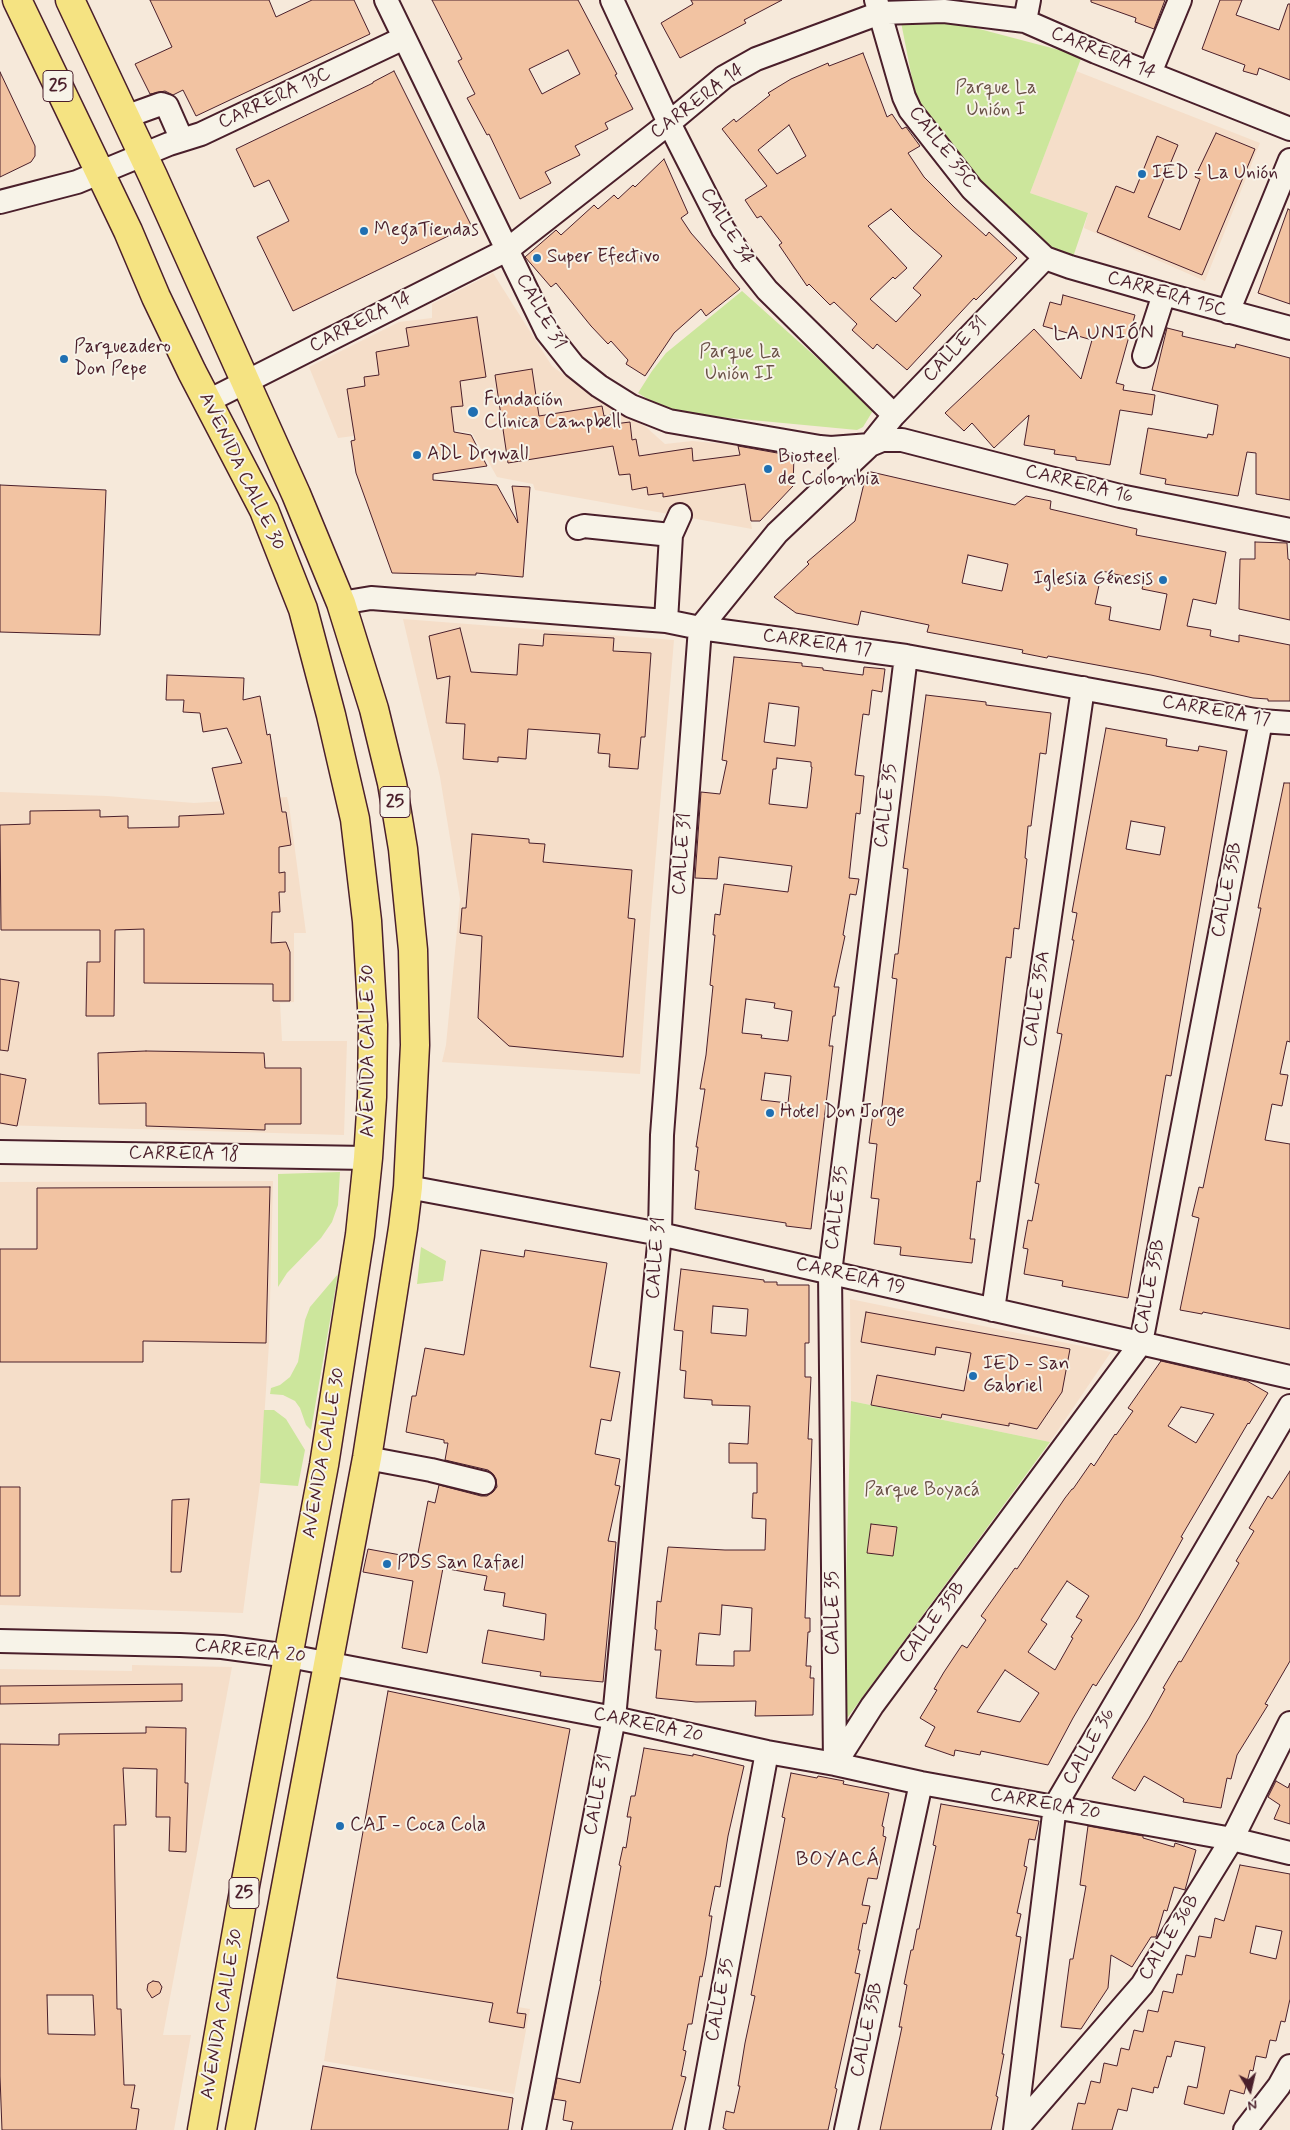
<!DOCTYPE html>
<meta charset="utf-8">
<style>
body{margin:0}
#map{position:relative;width:1290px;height:2130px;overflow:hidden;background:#f6e9da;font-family:Mynerve,sans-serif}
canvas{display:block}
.north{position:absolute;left:1225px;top:2065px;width:50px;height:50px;-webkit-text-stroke:4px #f7f3e8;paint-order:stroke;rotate:171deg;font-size:14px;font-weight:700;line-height:20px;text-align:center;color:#4a1f2b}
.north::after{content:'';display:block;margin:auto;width:18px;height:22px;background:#4a1f2b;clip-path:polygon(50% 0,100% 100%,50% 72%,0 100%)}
</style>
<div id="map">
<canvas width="1290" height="2130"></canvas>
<div class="north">N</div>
</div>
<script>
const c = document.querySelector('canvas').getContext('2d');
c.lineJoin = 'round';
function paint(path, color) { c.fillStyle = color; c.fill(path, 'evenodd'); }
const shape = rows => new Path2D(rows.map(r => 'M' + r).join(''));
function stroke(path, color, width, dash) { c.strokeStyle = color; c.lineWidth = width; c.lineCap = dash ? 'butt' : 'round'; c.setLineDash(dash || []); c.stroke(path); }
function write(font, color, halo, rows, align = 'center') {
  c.font = font + ' Mynerve,sans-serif'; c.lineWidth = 4; c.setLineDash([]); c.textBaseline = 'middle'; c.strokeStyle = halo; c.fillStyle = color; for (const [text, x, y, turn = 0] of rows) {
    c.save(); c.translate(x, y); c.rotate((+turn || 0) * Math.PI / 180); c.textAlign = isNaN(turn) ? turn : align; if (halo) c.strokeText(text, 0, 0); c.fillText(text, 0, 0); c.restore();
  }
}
paint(shape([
 [1076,71,1260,143,1205,281,1084,228,1088,213,1030,193],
 [493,273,552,366,594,397,646,427,665,444,692,441,738,445,752,529,535,490,533,484,497,477,472,433,430,426,338,438,309,367,399,322,432,318,432,304],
 [403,619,674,640,651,912,640,1074,442,1062,446,1045,460,899,440,777],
 [0,792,107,796,194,803,287,797,289,805,306,933,294,933,294,1002,280,1003,282,1041,347,1041,344,1135,0,1125],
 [273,1181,269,1343,260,1483,243,1613,0,1605,0,1182],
 [850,1299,1111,1352,1050,1442,851,1401],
 [132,1665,232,1667,163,2035,191,2035,174,2130,0,2130,0,1669,132,1671],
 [337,1978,530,2009,514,2094,324,2061]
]), '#f5dec9');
paint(shape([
 [949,21,1082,56,1030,193,1088,213,1073,257,1050,247,977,181,917,104,901,22],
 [742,291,874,409,863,427,857,430,688,414,664,409,638,393,652,371,666,353],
 [340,1172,338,1205,332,1222,321,1238,287,1273,278,1287,278,1174],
 [421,1247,446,1261,443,1281,417,1284],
 [338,1274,311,1430,306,1425,300,1408,295,1401,283,1395,270,1394,271,1388,280,1385,290,1377,298,1362,305,1320,310,1307],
 [851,1401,1050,1442,842,1725],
 [264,1410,274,1410,286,1419,305,1450,298,1486,260,1483]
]), '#cce69c');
const building = shape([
 [150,0,269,0,276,17,312,0,354,0,370,34,196,116,183,90,173,95,165,91,150,94,135,64,172,47,150,0],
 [432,0,578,0,617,74,615,75,633,109,605,123,608,129,575,146,580,155,545,172,551,183,520,199,489,134,487,135,467,98,475,94,458,61,462,59,432,0],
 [568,50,580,74,542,94,529,69,568,50],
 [691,0,782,0,744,20,746,23,680,58,661,23,693,4,691,0],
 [1091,0,1165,0,1154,29,1135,22,1136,18,1091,2,1091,0],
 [1220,0,1242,0,1236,15,1279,30,1288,4,1290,4,1290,80,1259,68,1257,75,1243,71,1245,65,1202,49,1220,0],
 [863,53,887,117,892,114,902,129,906,127,920,146,908,153,924,177,954,207,986,236,989,232,1017,258,976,300,974,298,907,370,877,344,873,349,852,330,857,324,834,302,830,305,809,284,807,286,779,245,782,243,761,216,757,218,745,200,767,186,722,129,734,119,736,122,770,95,768,93,791,79,828,63,829,66,863,53],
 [789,125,806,156,777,174,758,150,789,125],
 [891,209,912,230,942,256,913,288,921,295,896,322,870,299,893,277,895,279,907,268,868,226,891,209],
 [394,71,471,225,293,311,257,237,289,221,269,180,254,187,236,149,373,83,373,82,394,71],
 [0,72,35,146,35,156,31,162,0,177,0,72],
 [1216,133,1255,149,1202,275,1097,232,1116,186,1134,193,1157,136,1178,145,1148,217,1180,230,1200,179,1195,177,1216,133],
 [664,159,688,213,681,218,691,233,740,289,706,316,701,309,674,333,645,376,626,364,628,360,611,341,608,344,591,326,556,283,551,287,525,257,556,230,561,235,594,205,598,209,614,195,618,199,633,185,635,187,664,159],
 [1288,209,1290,210,1290,304,1258,293,1288,209],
 [1063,295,1135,315,1116,383,1124,385,1123,390,1155,395,1152,415,1120,410,1110,465,1076,460,1076,457,1054,454,1055,450,1024,445,1029,415,994,448,972,423,964,431,945,413,1034,329,1081,379,1092,340,1043,326,1050,302,1061,305,1063,295],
 [477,317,486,377,460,381,463,406,451,407,454,432,471,435,487,466,433,474,433,480,497,485,518,523,512,486,530,487,523,577,476,573,476,575,392,573,356,473,351,441,355,440,347,389,365,386,364,377,379,375,376,352,409,346,406,328,477,317],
 [1167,328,1183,332,1182,336,1235,348,1236,344,1290,358,1290,500,1256,494,1256,453,1247,452,1238,496,1165,484,1166,479,1140,474,1148,428,1207,438,1208,434,1213,435,1218,405,1152,390,1167,328],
 [532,369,539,416,602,406,604,416,612,415,614,424,630,422,632,440,636,439,639,456,692,448,693,461,740,455,738,446,794,456,793,486,760,521,751,521,745,484,663,497,663,493,648,495,647,487,632,490,630,474,619,475,613,446,508,463,495,375,532,369],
 [867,471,1015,505,1026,496,1051,501,1050,509,1137,529,1136,535,1226,552,1216,604,1193,599,1187,626,1211,630,1210,636,1239,642,1239,635,1290,645,1290,701,1268,701,1268,699,1253,698,1151,675,1048,656,1047,658,1022,653,1023,650,927,632,929,625,861,611,858,625,796,613,774,597,809,564,807,562,855,521,867,471],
 [968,555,1008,564,1002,591,962,583,968,555],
 [1102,571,1144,581,1142,589,1167,594,1160,630,1109,620,1111,607,1095,604,1102,571],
 [0,485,106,490,100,635,0,632,0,485],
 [1255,542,1287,543,1288,559,1290,560,1290,620,1239,609,1240,559,1255,559,1255,542],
 [460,628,471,672,517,675,519,644,543,646,544,634,614,638,613,651,651,653,645,737,641,737,638,769,609,767,610,754,598,753,600,734,528,729,526,759,498,757,498,762,463,759,465,724,446,723,450,676,437,679,429,636,460,628],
 [734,657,802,663,802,666,823,668,823,670,863,675,864,667,885,669,882,692,872,690,869,715,863,714,855,775,864,776,860,814,856,813,849,878,859,879,856,895,850,894,843,935,845,936,834,987,839,987,835,1016,833,1016,829,1046,833,1046,811,1229,786,1226,786,1223,695,1209,699,1171,695,1170,698,1147,696,1147,705,1089,700,1089,706,1055,713,986,710,985,715,935,713,935,715,914,720,915,724,884,788,892,792,866,719,857,717,879,695,878,701,792,720,794,727,761,722,760,734,657],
 [769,703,799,707,795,746,764,742,769,703],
 [777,758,811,762,811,767,812,767,807,808,769,804,773,769,776,769,777,758],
 [746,999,775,1003,774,1008,792,1011,788,1041,761,1038,762,1035,742,1033,746,999],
 [765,1073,791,1076,788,1103,761,1100,765,1073],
 [167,675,244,678,243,700,260,696,267,735,270,734,282,812,286,812,291,845,279,847,279,873,285,872,285,892,279,892,280,912,272,912,271,943,286,942,290,952,290,1001,273,1001,273,984,144,983,144,929,115,930,114,1016,86,1016,87,962,100,962,100,930,1,930,0,825,30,824,30,811,100,810,100,817,128,816,128,828,179,827,179,816,224,814,212,768,242,763,227,728,203,732,200,713,183,712,184,700,166,700,167,675],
 [926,695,986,702,986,705,1051,713,1046,754,1040,753,1031,826,1028,826,1025,858,1027,859,1019,929,1014,928,1011,958,1006,957,980,1182,977,1181,970,1239,975,1239,972,1263,900,1255,901,1247,874,1244,879,1199,871,1198,877,1144,869,1143,873,1113,881,1114,897,979,892,978,895,954,898,954,908,869,903,868,926,695],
 [1106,728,1167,739,1166,746,1198,751,1199,746,1227,751,1179,1028,1171,1076,1166,1075,1128,1298,1062,1286,1063,1281,1024,1274,1028,1249,1023,1248,1028,1220,1032,1221,1039,1184,1035,1183,1062,1034,1057,1033,1074,940,1072,940,1077,913,1072,912,1106,728],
 [1131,821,1165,827,1160,855,1126,849,1131,821],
 [1284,783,1290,783,1290,1042,1287,1041,1280,1074,1288,1075,1282,1106,1272,1104,1265,1140,1290,1144,1290,1329,1203,1312,1202,1314,1180,1310,1199,1218,1192,1216,1199,1187,1203,1188,1261,908,1258,908,1284,783],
 [472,834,529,839,529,843,545,844,543,862,632,870,628,918,635,919,623,1057,509,1046,478,1018,482,936,460,933,462,908,466,908,472,834],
 [0,979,19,982,8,1051,0,1050,0,979],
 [146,1051,264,1053,265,1068,301,1068,301,1124,265,1124,265,1130,146,1126,146,1103,99,1104,98,1053,146,1051],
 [0,1074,26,1079,17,1126,0,1123,0,1074],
 [270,1187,266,1343,143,1341,143,1362,0,1362,0,1249,37,1249,37,1188,270,1187],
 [481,1250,524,1257,525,1250,607,1263,590,1367,620,1372,611,1421,601,1419,595,1454,620,1459,615,1485,620,1486,608,1541,616,1542,603,1682,540,1676,541,1672,482,1663,488,1630,544,1640,546,1614,503,1606,505,1593,484,1590,487,1576,443,1568,427,1653,402,1648,413,1581,363,1572,368,1549,417,1558,428,1501,435,1503,439,1485,481,1496,487,1496,493,1492,497,1487,496,1479,493,1474,488,1470,445,1460,448,1443,444,1443,444,1440,406,1432,412,1396,416,1396,425,1348,464,1355,481,1250],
 [681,1269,764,1280,764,1282,777,1282,777,1285,809,1285,809,1343,805,1343,805,1377,811,1377,808,1439,812,1439,811,1467,805,1618,810,1618,810,1632,808,1632,806,1666,811,1666,810,1678,814,1678,813,1715,755,1716,756,1701,696,1702,656,1698,661,1650,655,1650,657,1630,655,1629,657,1601,661,1602,668,1547,725,1550,765,1550,766,1519,752,1518,753,1493,757,1493,757,1463,729,1463,729,1443,748,1444,750,1406,712,1405,712,1400,684,1398,686,1371,680,1370,683,1331,674,1330,681,1269],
 [713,1306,748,1309,746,1336,711,1333,713,1306],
 [722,1605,752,1608,750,1651,734,1651,734,1666,696,1665,699,1633,720,1635,722,1605],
 [866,1312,1070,1349,1062,1392,1037,1429,1009,1423,1009,1426,942,1414,941,1418,871,1405,877,1375,964,1391,971,1353,936,1347,935,1355,861,1342,866,1312],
 [1161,1361,1247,1381,1268,1393,1249,1424,1248,1423,1181,1537,1183,1538,1138,1619,1096,1686,1093,1684,1073,1718,1048,1765,981,1751,980,1755,955,1750,954,1756,925,1746,935,1727,920,1718,937,1690,934,1689,944,1672,962,1645,967,1648,986,1620,981,1616,1015,1568,1017,1569,1065,1498,1072,1489,1073,1489,1091,1463,1094,1466,1115,1434,1116,1435,1133,1411,1128,1408,1161,1361],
 [1181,1407,1214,1414,1196,1443,1168,1426,1181,1407],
 [1067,1581,1089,1596,1076,1617,1082,1620,1071,1637,1073,1638,1055,1670,1028,1652,1047,1624,1041,1620,1067,1581],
 [1005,1670,1039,1693,1020,1722,977,1712,1005,1670],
 [1290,1471,1290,1661,1265,1704,1268,1705,1237,1755,1231,1779,1227,1778,1221,1808,1183,1802,1184,1799,1144,1776,1135,1791,1112,1778,1149,1718,1165,1689,1163,1688,1179,1661,1181,1662,1239,1563,1236,1561,1254,1531,1249,1528,1268,1496,1272,1499,1290,1471],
 [0,1487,20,1487,20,1596,0,1596,0,1487],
 [189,1499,181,1572,171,1572,172,1500,189,1499],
 [871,1524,897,1527,893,1556,867,1553,871,1524],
 [182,1684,182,1701,0,1704,0,1686,182,1684],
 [388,1691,570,1729,517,2013,526,2014,524,2028,489,2022,493,2003,337,1978,388,1691],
 [146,1727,186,1728,185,1783,188,1783,187,1816,186,1852,169,1851,170,1817,156,1817,157,1769,123,1768,126,1825,114,1825,117,2009,121,2009,124,2085,135,2085,131,2108,139,2109,136,2130,2,2130,0,2076,0,1744,59,1745,59,1734,146,1733,146,1727],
 [47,1995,93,1995,95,2035,48,2034,47,1995],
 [644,1748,693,1756,693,1754,744,1766,728,1836,720,1887,715,1886,709,1916,712,1916,706,1956,702,1977,700,1976,692,2024,688,2024,683,2050,686,2051,681,2076,686,2077,672,2130,571,2130,573,2122,563,2120,566,2101,553,2099,557,2078,580,2083,601,1981,600,1981,621,1866,619,1865,623,1847,626,1848,631,1817,627,1817,631,1796,635,1796,644,1748],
 [791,1773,817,1778,818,1776,844,1781,843,1784,889,1793,882,1826,884,1827,883,1836,886,1837,877,1879,868,1878,862,1905,870,1906,866,1924,863,1923,858,1950,860,1950,855,1973,860,1974,835,2088,837,2089,828,2130,727,2130,723,2128,726,2111,734,2113,740,2086,738,2086,745,2043,755,1996,751,1995,785,1818,782,1817,791,1773],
 [1276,1781,1288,1788,1290,1783,1290,1824,1274,1819,1280,1805,1268,1797,1276,1781],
 [941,1804,1039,1821,1035,1840,1029,1839,1024,1866,1027,1867,1017,1913,1021,1914,1016,1936,1021,1937,1002,2054,1004,2054,996,2096,998,2097,991,2130,880,2130,902,2027,899,2027,907,1985,904,1984,911,1950,913,1950,917,1929,919,1929,933,1860,936,1846,933,1845,941,1804],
 [1088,1826,1143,1836,1143,1838,1174,1847,1175,1843,1196,1850,1185,1890,1174,1887,1167,1911,1164,1910,1156,1937,1151,1937,1132,1967,1111,1955,1108,1988,1081,2029,1061,2027,1070,1959,1073,1959,1086,1886,1080,1885,1088,1826],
 [1240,1865,1290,1874,1290,1999,1285,2022,1281,2021,1276,2041,1270,2040,1266,2058,1256,2056,1253,2071,1250,2070,1244,2094,1230,2090,1224,2114,1184,2104,1188,2086,1197,2088,1205,2047,1175,2041,1171,2057,1167,2056,1158,2088,1154,2087,1153,2093,1132,2088,1127,2111,1118,2109,1112,2130,1072,2130,1078,2103,1085,2104,1091,2081,1100,2083,1104,2063,1117,2066,1121,2048,1129,2050,1134,2030,1143,2032,1148,2010,1158,2012,1163,1991,1173,1993,1177,1974,1182,1975,1186,1955,1195,1957,1199,1936,1211,1938,1215,1918,1224,1921,1240,1865],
 [1256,1926,1282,1931,1276,1959,1250,1953,1256,1926],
 [153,1981,159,1982,162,1987,160,1993,152,1998,147,1990,148,1984,153,1981],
 [323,2066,513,2098,508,2130,311,2130,323,2066]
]);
paint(building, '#f2c3a2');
stroke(building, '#4a1f2b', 1);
const minor = shape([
 [386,0,547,332,574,366,599,386,631,406,669,421,820,447,831,448,870,445,882,440,902,440,1120,496,1290,530],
 [612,0,669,123,723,229,744,261,767,290,894,415],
 [876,0,904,97,910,110,972,189,1045,258,1070,267,1164,294,1290,328],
 [1025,21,1029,0],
 [1150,73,1180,0],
 [125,117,161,104,167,106,182,140],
 [0,202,77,182,169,144,201,134,404,38],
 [1228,312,1290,160],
 [1144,356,1164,294],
 [208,401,507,250,669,123,724,77,756,59,880,13,944,11,1025,21,1096,52,1290,129],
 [578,528,584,526,671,535,666,621],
 [671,535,680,515],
 [341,603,371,598,666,621,700,628,906,656,1261,721,1290,723],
 [0,1152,368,1158],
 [408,1187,660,1234,1290,1377],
 [993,1310,1083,688],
 [367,1458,431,1470,484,1483],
 [0,1641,180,1645,222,1647,289,1656,614,1718,767,1752,835,1764,921,1783,1232,1839,1290,1853],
 [835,1764,872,1706,1141,1343,1261,721],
 [835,1764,830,1273,906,656],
 [534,2130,614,1718,660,1234,662,1135,700,628,777,533,870,445,894,415,1045,258],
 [697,2130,767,1752],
 [846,2130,921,1783],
 [1015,2130,1055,1806,1290,1406],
 [1016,2130,1142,1985,1232,1839,1290,1723],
 [1245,2130,1279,2086,1290,2066]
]);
const highway = shape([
 [17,0,128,231,156,297,192,372,264,510,303,609,331,715,355,819,367,921,373,1025,372,1097,368,1158,360,1235,324,1465,242,1902,202,2130],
 [70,0,153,176,296,494,341,603,374,709,392,783,403,849,413,950,415,1045,408,1187,403,1228,367,1458,240,2130]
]);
stroke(minor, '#4a1f2b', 26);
stroke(highway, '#4a1f2b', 31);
stroke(minor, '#f7f3e8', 22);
stroke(highway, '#f5e382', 28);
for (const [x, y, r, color] of [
 [1142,174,5,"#1f6fb2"],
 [364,231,5,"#1f6fb2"],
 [537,258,5,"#1f6fb2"],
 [64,359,5,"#1f6fb2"],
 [473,412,6,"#1f6fb2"],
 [417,455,5,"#1f6fb2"],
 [768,469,5,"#1f6fb2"],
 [1163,580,5,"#1f6fb2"],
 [770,1113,5,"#1f6fb2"],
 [973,1376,5,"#1f6fb2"],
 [387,1564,5,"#1f6fb2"],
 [340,1826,5,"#1f6fb2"]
]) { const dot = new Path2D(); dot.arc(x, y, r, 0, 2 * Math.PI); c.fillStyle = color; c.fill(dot); stroke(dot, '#f7f3e8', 2); }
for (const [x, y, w] of [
 [58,86,30],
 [395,802,30],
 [244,1893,30]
]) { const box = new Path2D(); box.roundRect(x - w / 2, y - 15.5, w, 31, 4); c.fillStyle = '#f7f3e8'; c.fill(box); stroke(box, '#4a1f2b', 1); }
write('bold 18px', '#4a1f2b', null, [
 ["25",58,86],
 ["25",395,802],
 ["25",244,1893]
]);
write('19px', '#4a1f2b', '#f7f3e8', [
 ["CARRERA 14",1103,54,22],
 ["CARRERA 13C",275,99,-25],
 ["CARRERA 14",698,102,-37],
 ["CALLE 35C",942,148,52],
 ["CALLE 34",726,227,59],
 ["CARRERA 15C",1167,295,16],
 ["CALLE 31",540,312,61],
 ["CARRERA 14",361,323,-27],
 ["CALLE 31",956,350,-46],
 ["AVENIDA CALLE 30",241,472,64],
 ["CARRERA 16",1079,485,14],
 ["CARRERA 17",817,644,8],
 ["CARRERA 17",1216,712,10],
 ["CALLE 35",887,806,-83],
 ["CALLE 31",683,854,-86],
 ["CALLE 35B",1228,890,-79],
 ["CALLE 35A",1038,999,-82],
 ["AVENIDA CALLE 30",369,1051,-90],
 ["CARRERA 18",184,1155,1],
 ["CALLE 35",838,1208,-83],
 ["CALLE 31",657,1258,-86],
 ["CARRERA 19",850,1277,13],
 ["CALLE 35B",1151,1287,-79],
 ["AVENIDA CALLE 30",325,1453,-80],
 ["CALLE 35",834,1613,-90],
 ["CALLE 35B",933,1623,-53],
 ["CARRERA 20",250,1652,6],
 ["CARRERA 20",648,1726,12],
 ["CALLE 36",1090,1747,-60],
 ["CALLE 31",599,1795,-79],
 ["CARRERA 20",1045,1805,10],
 ["CALLE 36B",1170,1938,-58],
 ["CALLE 35",721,2000,-79],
 ["AVENIDA CALLE 30",223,2014,-80],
 ["CALLE 35B",868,2030,-78]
]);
write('19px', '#6a5147', '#f7f3e8', [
 ["Parque La",996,89],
 ["Unión I",996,111],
 ["Parque La",740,353],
 ["Unión II",740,375],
 ["Parque Boyacá",922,1491]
]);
write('19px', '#4a1f2b', '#f7f3e8', [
 ["IED - La Unión",1152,174],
 ["MegaTiendas",374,231],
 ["Super Efectivo",547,258],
 ["Parqueadero",74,348],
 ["Don Pepe",74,370],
 ["Fundación",484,401],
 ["Clínica Campbell",484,423],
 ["ADL Drywall",427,455],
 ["Biosteel",778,458],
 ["de Colombia",778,480],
 ["Iglesia Génesis",1153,580,"right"],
 ["Hotel Don Jorge",780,1113],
 ["IED - San",983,1365],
 ["Gabriel",983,1387],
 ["PDS San Rafael",397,1564],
 ["CAI - Coca Cola",350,1826]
], 'left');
c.letterSpacing = '1px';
write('20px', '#4a1f2b', '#f7f3e8', [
 ["LA UNIÓN",1104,335],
 ["BOYACÁ",838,1861]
]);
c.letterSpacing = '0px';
</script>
